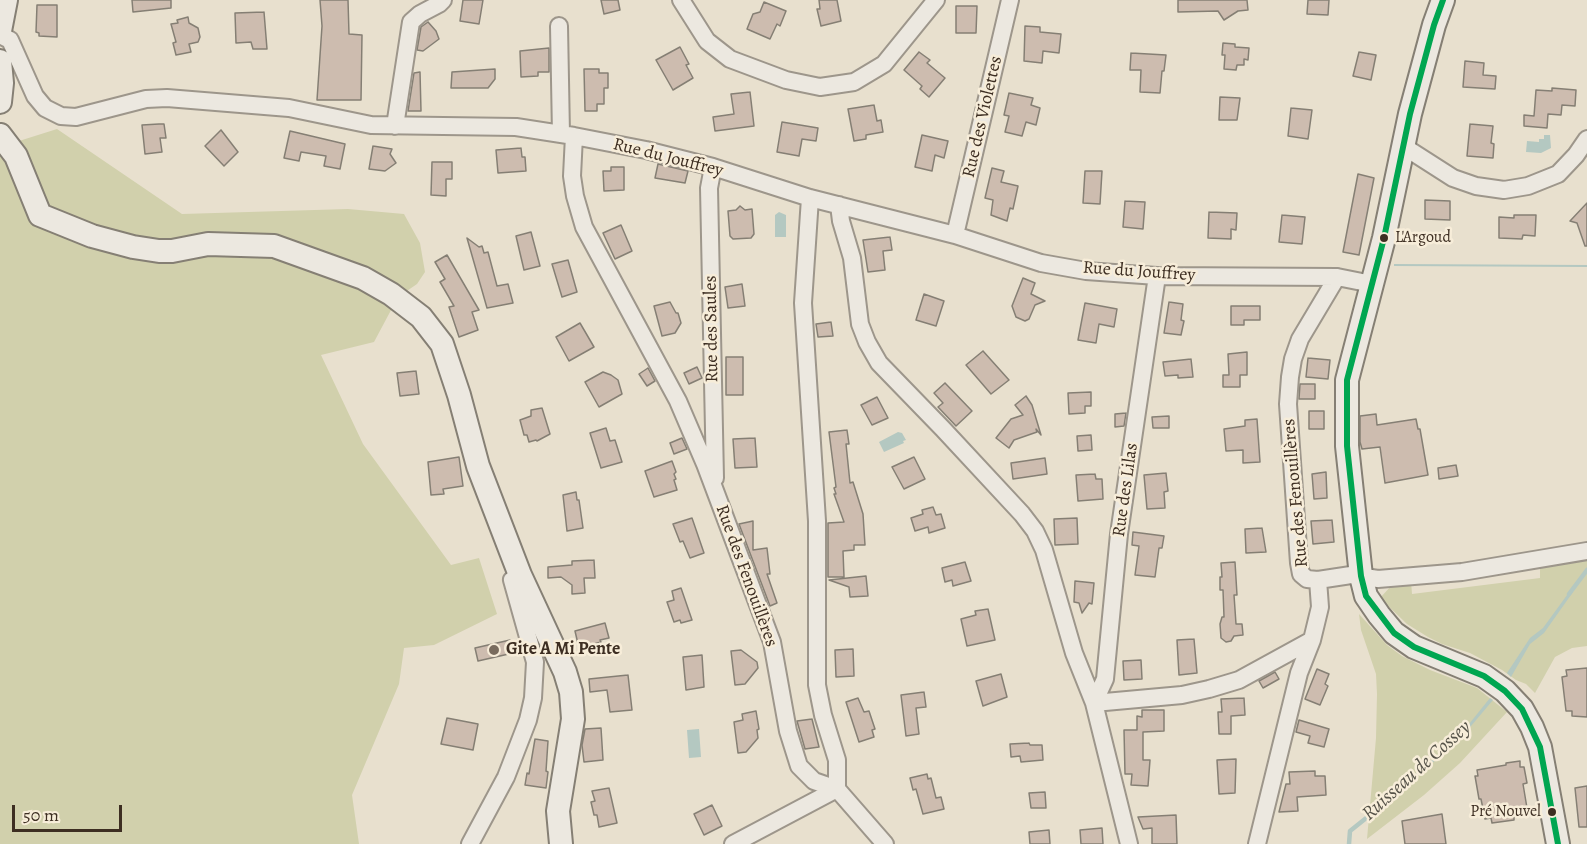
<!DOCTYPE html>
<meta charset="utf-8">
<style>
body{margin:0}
#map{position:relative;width:1587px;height:844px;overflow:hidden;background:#e8e0ce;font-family:Alegreya,serif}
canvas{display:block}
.scale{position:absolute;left:12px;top:805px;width:110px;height:27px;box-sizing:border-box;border:3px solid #3d2e22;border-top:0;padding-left:8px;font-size:18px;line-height:21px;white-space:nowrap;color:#3d2e22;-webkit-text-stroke:4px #f7edd9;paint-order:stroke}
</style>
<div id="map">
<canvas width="1587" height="844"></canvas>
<div class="scale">50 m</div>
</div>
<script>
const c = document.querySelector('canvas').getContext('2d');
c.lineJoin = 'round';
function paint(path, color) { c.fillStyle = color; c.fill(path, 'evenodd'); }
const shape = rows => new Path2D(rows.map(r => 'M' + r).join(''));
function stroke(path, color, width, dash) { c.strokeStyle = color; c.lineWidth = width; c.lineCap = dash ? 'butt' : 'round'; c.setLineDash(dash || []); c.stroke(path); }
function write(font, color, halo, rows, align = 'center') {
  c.font = font + ' Alegreya,serif'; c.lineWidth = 5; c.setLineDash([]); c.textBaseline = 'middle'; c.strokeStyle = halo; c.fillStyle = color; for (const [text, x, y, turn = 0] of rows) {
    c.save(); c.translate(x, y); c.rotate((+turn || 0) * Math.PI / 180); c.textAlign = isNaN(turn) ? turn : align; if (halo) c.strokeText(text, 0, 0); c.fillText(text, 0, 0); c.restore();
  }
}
paint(shape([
 [57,129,182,214,348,209,404,214,420,243,425,272,417,284,398,297,374,342,321,355,363,444,451,565,479,558,497,614,434,645,404,648,399,684,352,795,359,844,0,844,0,147],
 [1587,556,1587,646,1572,648,1555,657,1535,693,1526,684,1516,680,1502,670,1470,653,1442,644,1428,637,1407,624,1380,598,1392,585,1411,581,1412,594,1540,578,1540,564],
 [1359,614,1387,645,1402,656,1430,670,1477,688,1507,712,1460,763,1424,795,1367,839,1376,738,1377,694,1376,674,1361,630]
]), '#d1d0ac');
paint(shape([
 [1544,135,1550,135,1551,148,1541,153,1526,152,1527,141,1539,142,1539,139,1544,139],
 [779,212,786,215,786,237,775,237,775,215],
 [1394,264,1587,265,1587,267,1394,266],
 [898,432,902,433,906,440,903,441,904,443,884,452,879,442],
 [1570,591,1573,592,1544,633,1530,644,1511,677,1507,673,1530,638,1543,628],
 [1490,698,1493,700,1460,739,1377,811,1377,808,1461,734],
 [699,729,701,757,689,758,687,730]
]), '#b4c8c1');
stroke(shape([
 [1569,594,1587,570],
 [1349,844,1350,831,1380,807]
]), '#b4c8c1', 4.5);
const building = shape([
 [132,0,171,0,171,8,133,12,132,0],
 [320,0,348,0,349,34,362,35,361,100,317,100,322,26,320,0],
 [463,0,483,0,479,24,460,21,463,0],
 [601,0,618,0,620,10,604,14,601,0],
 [819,0,837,0,841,21,821,26,817,9,820,9,819,0],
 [1178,0,1247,0,1248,10,1238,11,1224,20,1218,11,1178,12,1178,0],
 [1308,0,1329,0,1328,15,1307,14,1308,0],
 [764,2,786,11,780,26,777,24,770,39,747,29,753,14,760,12,764,2],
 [37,5,57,5,57,37,39,36,39,33,36,32,37,5],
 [956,6,977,6,976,33,956,33,956,6],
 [264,12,267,49,253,49,251,42,236,43,235,13,264,12],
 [188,17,189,23,198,28,200,37,198,42,189,44,191,52,176,55,173,43,176,42,171,24,178,23,177,20,188,17],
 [428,22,436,31,439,39,423,51,417,50,421,27,428,22],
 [1025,26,1040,27,1040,32,1061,34,1059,53,1043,51,1042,63,1024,61,1025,26],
 [1223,43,1235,44,1235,47,1249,48,1248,60,1244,59,1244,65,1237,65,1236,70,1224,69,1225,55,1222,55,1223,43],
 [680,47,689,64,686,65,693,78,673,90,656,60,680,47],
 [549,48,549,72,538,72,538,76,521,77,520,51,549,48],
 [919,52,930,60,927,63,945,78,929,97,920,89,922,86,904,70,919,52],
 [1359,52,1376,55,1371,80,1353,76,1359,52],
 [1131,53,1166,55,1164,71,1162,71,1160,93,1140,92,1141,70,1130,70,1131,53],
 [1465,61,1484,63,1483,75,1496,76,1495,89,1463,87,1465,61],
 [495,69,495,79,488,88,451,88,452,72,495,69],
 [584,69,599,69,599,73,608,73,608,88,604,88,604,104,597,104,597,111,585,111,584,69],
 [420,72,421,111,408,111,414,73,420,72],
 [1552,88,1576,90,1575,106,1562,105,1561,115,1548,114,1547,128,1524,126,1524,115,1534,116,1536,90,1552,91,1552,88],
 [750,92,754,126,715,131,713,117,734,114,731,94,750,92],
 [1009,93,1033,98,1031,105,1040,108,1036,125,1026,122,1022,136,1005,132,1009,116,1004,115,1009,93],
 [1220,97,1240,98,1237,120,1219,120,1220,97],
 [874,105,877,121,881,120,883,132,866,135,866,139,854,141,848,109,874,105],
 [1291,108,1312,110,1308,139,1288,136,1291,108],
 [782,122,818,128,816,141,802,139,799,156,777,152,782,122],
 [159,124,164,124,166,138,160,138,162,152,145,154,142,125,159,124],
 [1470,124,1493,126,1491,143,1494,144,1493,158,1467,156,1470,124],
 [221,130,238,152,224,166,205,146,221,130],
 [290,131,345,144,340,169,324,166,326,156,301,152,299,161,284,158,290,131],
 [922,135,948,141,944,158,935,155,932,171,915,167,922,135],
 [373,146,392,149,390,154,396,163,385,171,369,169,373,146],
 [521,148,522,157,525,157,526,171,498,173,496,150,521,148],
 [432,162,452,162,452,179,446,179,446,196,431,195,432,162],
 [658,164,688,171,685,183,655,178,658,164],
 [611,167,624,167,624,190,604,191,603,171,611,171,611,167],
 [992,168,1004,171,1001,182,1018,186,1013,209,1010,208,1007,221,991,215,993,200,985,198,992,168],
 [1085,171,1102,171,1100,204,1083,203,1085,171],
 [1358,174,1374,178,1359,255,1343,252,1358,174],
 [1425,200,1450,201,1450,220,1425,219,1425,200],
 [1125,201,1145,202,1143,229,1123,227,1125,201],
 [1587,203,1587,246,1585,246,1577,223,1570,221,1587,203],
 [740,206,745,210,752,209,754,234,751,238,733,239,730,236,728,211,736,210,740,206],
 [1209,212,1237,213,1236,230,1231,229,1231,239,1208,238,1209,212],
 [1282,215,1305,217,1302,244,1279,242,1282,215],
 [1514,215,1536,215,1535,236,1523,235,1522,239,1499,238,1499,217,1514,218,1514,215],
 [621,225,632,251,615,259,603,233,621,225],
 [531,232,540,266,524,270,516,236,531,232],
 [890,237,892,250,883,251,885,270,868,272,863,240,890,237],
 [467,238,479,247,482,246,484,253,488,252,497,286,508,284,513,303,487,308,467,238],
 [447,255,479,310,472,312,478,330,459,337,449,307,454,306,440,282,445,279,435,262,447,255],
 [568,260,577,292,562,297,552,264,568,260],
 [1023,278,1035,283,1031,294,1045,301,1035,305,1029,319,1025,321,1016,317,1012,306,1023,278],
 [742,284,745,306,728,308,725,287,742,284],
 [924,294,944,301,936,326,916,320,924,294],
 [670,302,676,313,678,313,681,323,675,333,662,336,654,306,670,302],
 [1169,302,1183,304,1181,320,1184,321,1181,335,1164,333,1169,302],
 [1085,303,1117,309,1114,327,1099,324,1096,343,1078,340,1085,303],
 [1231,306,1260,306,1260,320,1244,320,1244,325,1231,325,1231,306],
 [831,322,833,336,818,337,816,324,831,322],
 [580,323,594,347,569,361,556,337,580,323],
 [983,351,1009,380,991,394,966,365,983,351],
 [1247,352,1247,375,1240,375,1240,387,1223,387,1223,375,1229,375,1228,354,1247,352],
 [726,357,743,357,743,395,726,395,726,357],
 [1308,358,1330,360,1328,379,1306,377,1308,358],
 [1191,359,1193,377,1178,378,1178,375,1165,376,1163,362,1191,359],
 [697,367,702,378,689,384,684,373,697,367],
 [648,368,655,381,647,386,639,374,648,368],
 [416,371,419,394,400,396,397,373,416,371],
 [603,372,611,375,618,380,622,394,599,407,585,382,603,372],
 [945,383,972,411,956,426,938,407,943,403,934,393,945,383],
 [1300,384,1315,384,1315,399,1299,399,1300,384],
 [1091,392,1091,406,1085,406,1085,413,1069,414,1068,393,1091,392],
 [1026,396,1032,405,1041,435,1036,429,1037,432,1014,440,1009,448,996,438,1011,419,1023,415,1015,405,1026,396],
 [877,397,888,418,872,425,861,405,877,397],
 [542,408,550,434,537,441,536,440,529,442,527,435,524,435,520,420,531,416,531,410,542,408],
 [1309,411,1324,411,1324,429,1309,429,1309,411],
 [1126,413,1124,426,1115,427,1115,414,1126,413],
 [1376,414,1377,425,1416,419,1418,429,1420,429,1428,475,1385,483,1380,447,1362,449,1360,442,1360,416,1376,414],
 [1169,416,1169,428,1153,428,1152,417,1169,416],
 [1257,419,1260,462,1243,463,1243,450,1226,451,1224,429,1245,426,1245,420,1257,419],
 [606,428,610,441,615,440,622,462,601,468,590,433,606,428],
 [847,430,849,444,846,444,850,483,853,482,863,514,865,545,854,545,854,550,843,551,844,577,828,577,828,523,844,522,834,494,836,494,834,488,836,487,829,432,847,430],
 [1091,435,1092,450,1078,451,1077,436,1091,435],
 [682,438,687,449,674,454,670,443,682,438],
 [755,438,757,467,735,468,733,439,755,438],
 [459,457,463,486,443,489,444,494,431,495,428,462,459,457],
 [914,457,925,479,904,489,892,467,914,457],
 [1045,458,1047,474,1013,479,1011,463,1045,458],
 [672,461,676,472,674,474,676,479,674,480,677,490,654,497,645,471,672,461],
 [1456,465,1458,476,1439,479,1438,468,1456,465],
 [1326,472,1327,498,1314,499,1312,474,1326,472],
 [1166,473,1168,491,1164,492,1165,508,1147,509,1144,475,1166,473],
 [1095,474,1096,479,1102,479,1103,499,1078,501,1076,475,1095,474],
 [576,492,577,500,579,500,583,528,567,531,563,495,576,492],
 [933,507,936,515,941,514,945,528,929,533,928,527,915,531,911,518,923,514,922,510,933,507],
 [692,518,704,553,690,558,683,541,680,542,673,524,692,518],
 [1077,518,1078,544,1055,545,1054,519,1077,518],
 [1332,520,1334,542,1313,544,1311,521,1332,520],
 [753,521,753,550,767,548,770,574,767,574,777,603,770,606,739,524,753,521],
 [1262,528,1266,552,1246,553,1245,529,1262,528],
 [1133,532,1164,536,1162,548,1159,548,1155,577,1135,575,1139,546,1132,545,1133,532],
 [594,560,595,578,584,578,585,593,572,594,572,585,561,577,548,578,548,567,572,565,572,561,594,560],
 [965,562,971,581,953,586,952,580,945,582,942,568,965,562],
 [1235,562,1237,595,1234,595,1236,624,1242,624,1243,635,1234,636,1231,641,1226,642,1221,638,1220,624,1222,617,1224,617,1223,590,1220,590,1220,577,1222,577,1221,563,1235,562],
 [866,576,868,596,850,597,849,587,829,580,866,576],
 [1075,581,1094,583,1092,604,1089,603,1082,613,1079,603,1074,602,1075,581],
 [681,588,692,620,681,623,680,620,674,622,667,602,674,600,672,591,681,588],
 [988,609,995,640,967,646,961,619,976,615,975,611,988,609],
 [605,623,609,638,600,640,601,642,587,646,586,642,578,644,575,631,605,623],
 [1194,639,1197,673,1179,675,1177,640,1194,639],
 [510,640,513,653,478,661,475,648,510,640],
 [853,649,854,676,836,677,835,650,853,649],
 [741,650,757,662,758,668,745,684,735,685,731,651,741,650],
 [702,655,704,687,686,690,683,657,702,655],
 [1141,660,1142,679,1124,680,1123,661,1141,660],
 [1587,668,1587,717,1572,716,1572,711,1566,711,1562,677,1567,676,1566,670,1587,668],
 [1317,669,1329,674,1325,684,1328,686,1320,705,1305,699,1317,669],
 [1275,672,1279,679,1263,688,1259,681,1275,672],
 [1001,674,1007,697,983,706,976,681,1001,674],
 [628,675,632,710,610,712,607,690,590,692,589,679,628,675],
 [924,692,926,707,916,708,919,734,906,736,901,695,924,692],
 [858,698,864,712,869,711,875,729,872,730,874,737,859,742,846,702,858,698],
 [1244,698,1245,715,1231,716,1231,734,1219,734,1218,712,1222,712,1221,699,1244,698],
 [1142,710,1164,710,1164,731,1143,732,1143,760,1150,760,1148,786,1131,785,1132,774,1125,774,1124,730,1137,730,1137,716,1142,717,1142,710],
 [756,711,759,729,757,730,758,738,746,752,738,753,734,722,743,720,742,714,756,711],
 [447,718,478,724,473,750,441,744,447,718],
 [812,719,819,747,805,749,797,721,812,719],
 [1299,720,1329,729,1324,747,1308,743,1310,736,1296,732,1299,720],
 [601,728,603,760,584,762,582,745,585,729,601,728],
 [535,739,548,741,546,771,548,772,546,788,525,785,527,773,529,774,535,739],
 [1029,743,1030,745,1042,745,1043,760,1021,762,1020,756,1011,757,1010,744,1029,743],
 [1236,759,1235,793,1219,794,1217,760,1236,759],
 [1520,761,1520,767,1524,767,1527,783,1523,784,1528,814,1514,816,1514,820,1492,823,1491,818,1485,819,1481,799,1479,799,1475,776,1478,776,1477,770,1506,765,1506,763,1520,761],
 [1315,771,1315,776,1325,776,1326,795,1297,797,1298,811,1279,812,1286,784,1290,784,1289,772,1315,771],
 [927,774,928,779,931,778,936,798,941,797,944,809,923,814,916,789,913,790,910,778,927,774],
 [1587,786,1587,827,1579,827,1575,788,1587,786],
 [609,788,617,823,599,827,597,815,594,815,591,802,595,801,592,791,609,788],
 [1045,792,1046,808,1031,808,1029,793,1045,792],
 [712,805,722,826,704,835,694,814,712,805],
 [1442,814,1446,844,1405,844,1402,821,1442,814],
 [1176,815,1177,844,1152,844,1152,828,1143,829,1138,817,1176,815],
 [1102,828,1103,844,1081,844,1080,830,1102,828],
 [1049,830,1050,844,1030,844,1029,832,1049,830]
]);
paint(building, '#cdbcaf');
stroke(building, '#857f74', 1.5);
const street = shape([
 [681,0,707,41,730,59,786,80,820,87,854,82,884,64,936,0],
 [559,26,561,134],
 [0,35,10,40,35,96,45,108,61,116,76,117,146,99,167,98,289,108,371,125,516,127,574,136,646,150,713,167,810,198,955,235,1041,263,1086,271,1157,276,1337,277,1372,284],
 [395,126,411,22,420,14,439,4,443,0],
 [574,136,572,176,575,196,584,227,678,401,705,464,772,642,788,731,799,766,814,781,837,789,885,844],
 [1403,146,1453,178,1476,186,1504,190,1528,186,1558,174,1576,155,1587,139],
 [713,167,709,188,715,478],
 [810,198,803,303,817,521,817,685,823,715,837,760,837,789],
 [839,205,841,221,852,258,860,324,867,342,879,363,943,429,1022,514,1035,531,1044,550,1074,653,1094,703,1129,844],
 [955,235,1010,0],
 [1157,276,1119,534,1105,679,1094,703,1182,695,1209,689,1239,680,1312,640],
 [1318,580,1351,575,1378,579,1462,572,1587,551],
 [470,844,506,777,528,720,533,698,535,662,512,580,520,575],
 [733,844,837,789],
 [1257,844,1299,673,1312,640,1320,607,1318,580,1307,579,1301,574,1299,563,1288,404,1290,377,1293,359,1300,339,1337,277]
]);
const secondary = shape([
 [1443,0,1434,25,1410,114,1384,238,1347,380,1347,446,1361,576,1366,596,1379,615,1394,633,1414,647,1484,676,1505,691,1522,709,1532,727,1540,747,1558,844],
 [0,31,6,0],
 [0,61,2,83,0,102],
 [0,135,16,156,40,215,92,236,133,247,159,251,172,251,208,244,274,246,363,278,391,294,421,317,442,344,459,395,478,466,520,575,565,672,571,692,573,719,558,811,561,844]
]);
stroke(street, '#9d968b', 20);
stroke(secondary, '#857f74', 26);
stroke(street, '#ece8e0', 16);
stroke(secondary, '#ece8e0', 22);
stroke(shape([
 [1443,0,1434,25,1410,114,1384,238,1347,380,1347,446,1361,576,1366,596,1394,633,1414,647,1484,676,1505,691,1522,709,1540,747,1558,844]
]), '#00a651', 6);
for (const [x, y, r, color] of [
 [1384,238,5,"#3d2e22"],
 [494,650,6,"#796c5e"],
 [1552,812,5,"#3d2e22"]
]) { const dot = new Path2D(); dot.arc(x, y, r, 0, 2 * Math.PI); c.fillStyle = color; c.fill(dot); stroke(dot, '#f7edd9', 2); }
write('16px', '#3d2e22', '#f7edd9', [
 ["L'Argoud",1395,238],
 ["Pré Nouvel",1541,812,"right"]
], 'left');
write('18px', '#3d2e22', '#f7edd9', [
 ["Rue des Violettes",983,117,-77],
 ["Rue du Jouffrey",668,158,14],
 ["Rue du Jouffrey",1139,272,4],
 ["Rue des Saules",712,329,-91],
 ["Rue des Lilas",1126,490,-82],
 ["Rue des Fenouillères",1296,493,-95],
 ["Rue des Fenouillères",746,576,70]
]);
write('bold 18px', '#3d2e22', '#f7edd9', [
 ["Gite A Mi Pente",506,650]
], 'left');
write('italic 20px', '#555248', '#f7edd9', [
 ["Ruisseau de Cossey",1417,771,-42]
]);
</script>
